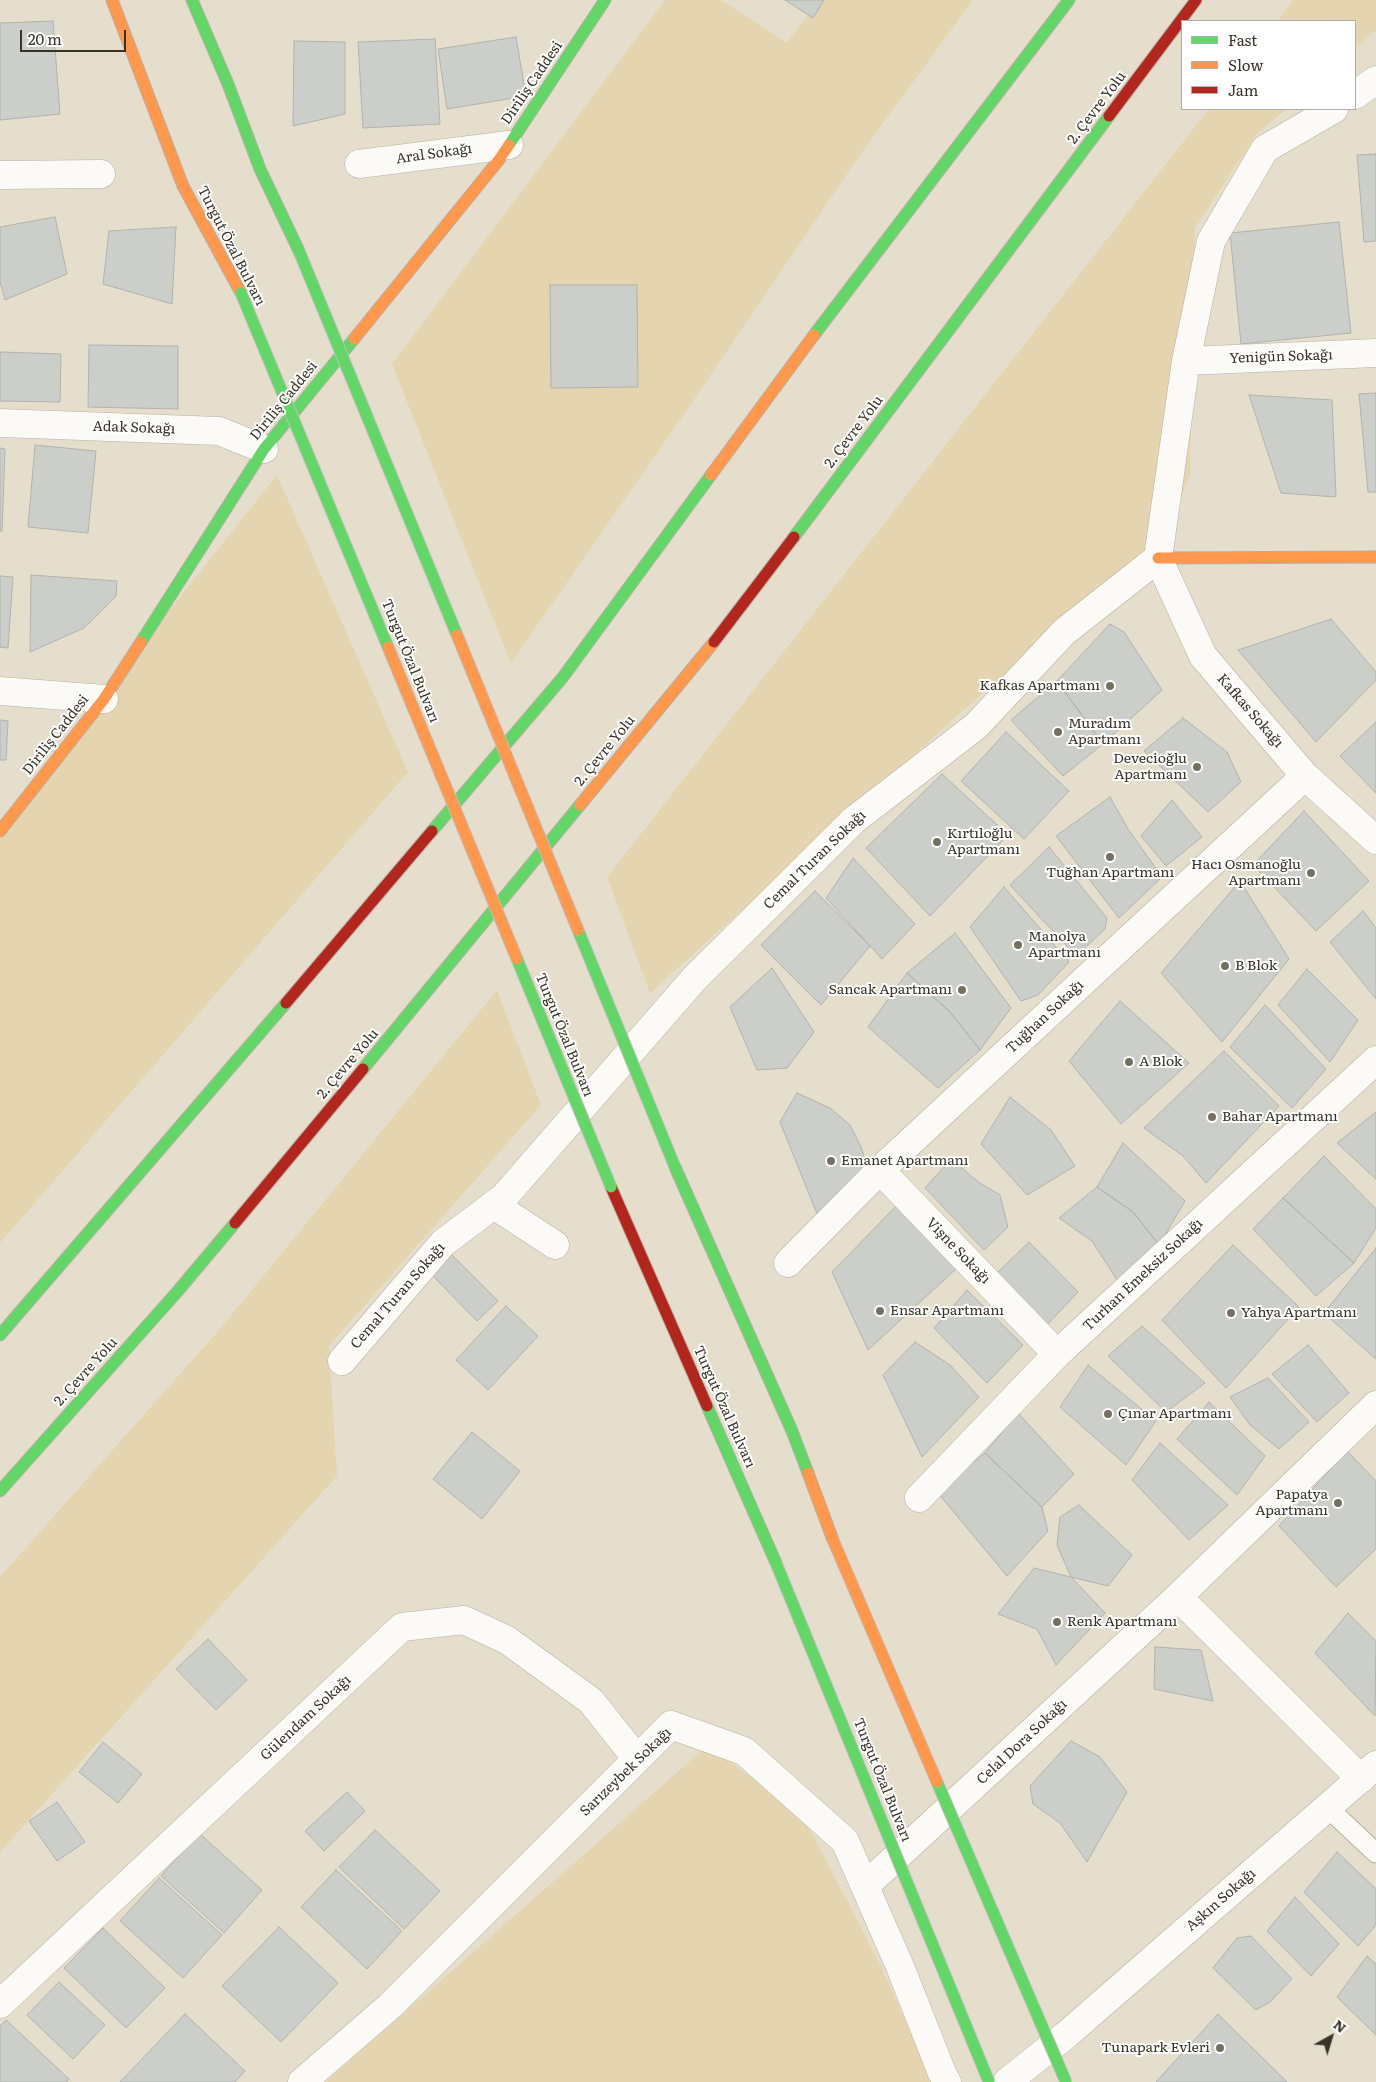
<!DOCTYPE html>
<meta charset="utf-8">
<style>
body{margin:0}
#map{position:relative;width:1376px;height:2082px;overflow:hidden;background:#e6decc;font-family:Literata,serif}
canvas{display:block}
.legend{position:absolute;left:1181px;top:20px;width:175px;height:90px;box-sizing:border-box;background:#fff;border:1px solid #afada8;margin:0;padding:6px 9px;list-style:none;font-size:15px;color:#383326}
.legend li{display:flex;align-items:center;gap:10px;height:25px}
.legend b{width:25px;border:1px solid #afada8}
.north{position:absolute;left:1306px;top:2012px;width:50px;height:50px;-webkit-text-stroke:4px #fff;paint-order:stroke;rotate:39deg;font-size:14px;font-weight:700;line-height:20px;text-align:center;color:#383326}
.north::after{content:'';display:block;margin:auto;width:18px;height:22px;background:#383326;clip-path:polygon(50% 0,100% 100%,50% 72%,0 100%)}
.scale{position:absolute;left:20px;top:30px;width:106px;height:22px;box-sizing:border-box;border:2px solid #383326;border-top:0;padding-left:6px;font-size:15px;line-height:18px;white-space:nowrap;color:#383326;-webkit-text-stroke:4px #fff;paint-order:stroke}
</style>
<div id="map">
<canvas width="1376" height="2082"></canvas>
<ul class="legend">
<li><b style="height:6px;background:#63d668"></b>Fast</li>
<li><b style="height:6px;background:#ff974d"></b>Slow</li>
<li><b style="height:6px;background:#b3261e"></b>Jam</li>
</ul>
<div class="north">N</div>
<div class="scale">20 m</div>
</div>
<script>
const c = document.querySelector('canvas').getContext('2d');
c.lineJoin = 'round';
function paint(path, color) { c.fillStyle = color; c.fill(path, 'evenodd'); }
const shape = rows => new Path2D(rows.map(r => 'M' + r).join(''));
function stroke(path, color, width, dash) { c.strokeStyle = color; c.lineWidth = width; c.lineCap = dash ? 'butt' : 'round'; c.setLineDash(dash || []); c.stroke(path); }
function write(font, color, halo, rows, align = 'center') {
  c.font = font + ' Literata,serif'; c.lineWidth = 4; c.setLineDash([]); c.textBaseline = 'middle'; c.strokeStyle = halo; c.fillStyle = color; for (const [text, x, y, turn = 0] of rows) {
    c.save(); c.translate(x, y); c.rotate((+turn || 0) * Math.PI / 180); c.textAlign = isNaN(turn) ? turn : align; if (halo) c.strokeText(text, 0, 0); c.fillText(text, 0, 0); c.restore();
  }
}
paint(shape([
 [665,0,721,0,787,43,819,0,973,0,864,149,691,404,511,663,392,364],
 [1293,0,1376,0,1376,30,1355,49,1355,21,1278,21],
 [1209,109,1286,109,1256,135,1195,228,1190,476,1160,545,1016,663,650,993,607,877],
 [277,475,408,772,0,1243,0,823],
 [497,990,541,1105,329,1346,337,1476,0,1852,0,1577,220,1329],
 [708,1745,804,1818,881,1966,933,2082,326,2082]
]), '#e4d5b0');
const building = shape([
 [785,0,824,0,813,18,785,0],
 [53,21,60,114,0,120,0,23,53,21],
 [516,37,526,96,447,109,438,49,516,37],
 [435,39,440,124,363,128,358,42,435,39],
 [294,41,345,42,345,114,293,126,294,41],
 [1376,154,1376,241,1364,242,1357,155,1376,154],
 [55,217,67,274,5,300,0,282,0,227,55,217],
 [1339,222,1351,333,1241,344,1230,233,1339,222],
 [176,227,172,304,103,284,109,231,176,227],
 [550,285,637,285,638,387,551,388,550,285],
 [89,345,178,346,178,409,88,407,89,345],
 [0,352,61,354,60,402,0,401,0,352],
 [1376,393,1376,492,1368,492,1359,394,1376,393],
 [1249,395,1332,400,1336,497,1281,493,1249,395],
 [35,445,96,451,88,533,28,527,35,445],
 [0,448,5,449,2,531,0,531,0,448],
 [31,575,117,581,116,596,84,628,30,652,31,575],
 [0,576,13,577,8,648,0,647,0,576],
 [1331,619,1376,672,1376,680,1316,742,1238,650,1331,619],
 [1110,624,1124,632,1162,690,1103,744,1057,681,1110,624],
 [1057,681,1103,744,1063,776,1011,720,1057,681],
 [1183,718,1227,752,1241,782,1208,812,1144,751,1183,718],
 [0,720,8,721,6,760,0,760,0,720],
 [1376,722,1376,793,1340,756,1376,722],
 [1006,732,1069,791,1024,839,961,781,1006,732],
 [942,774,1008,835,930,916,866,848,942,774],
 [1110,797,1128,829,1162,877,1119,918,1056,836,1110,797],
 [1172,800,1202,837,1166,866,1141,836,1172,800],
 [1304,811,1369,881,1316,931,1253,865,1304,811],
 [1049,847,1107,918,1105,929,1076,956,1010,885,1049,847],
 [853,858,915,924,882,959,826,898,853,858],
 [1240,881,1289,959,1222,1042,1161,973,1240,881],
 [1004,887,1069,962,1038,995,1021,1001,970,927,1004,887],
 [815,891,870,946,821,1005,761,945,815,891],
 [1363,911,1376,928,1376,999,1330,942,1363,911],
 [955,933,1011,1008,980,1050,950,1012,907,973,955,933],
 [772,968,814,1032,787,1068,757,1070,730,1007,772,968],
 [1307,969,1358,1020,1330,1062,1278,1005,1307,969],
 [907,973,950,1012,980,1050,938,1088,868,1027,907,973],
 [1120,1001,1189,1063,1121,1124,1069,1061,1120,1001],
 [1265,1005,1326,1069,1292,1108,1230,1047,1265,1005],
 [1224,1051,1279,1106,1206,1183,1183,1156,1144,1128,1224,1051],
 [797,1093,830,1108,850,1125,861,1147,870,1175,818,1216,780,1122,797,1093],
 [1010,1097,1051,1130,1075,1166,1027,1195,981,1144,1010,1097],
 [1376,1112,1376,1179,1337,1143,1376,1112],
 [1123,1143,1185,1201,1159,1245,1133,1212,1097,1187,1123,1143],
 [1324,1156,1376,1209,1376,1228,1354,1263,1283,1198,1324,1156],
 [951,1159,977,1181,1000,1195,1008,1227,984,1250,925,1188,951,1159],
 [1097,1187,1133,1212,1159,1245,1117,1280,1092,1241,1059,1218,1097,1187],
 [1283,1198,1354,1263,1316,1296,1253,1229,1283,1198],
 [899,1203,956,1269,868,1350,832,1272,899,1203],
 [1029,1242,1078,1292,1046,1326,995,1275,1029,1242],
 [1233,1245,1299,1307,1226,1388,1162,1320,1233,1245],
 [1376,1248,1376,1359,1324,1313,1376,1248],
 [450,1253,498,1301,477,1321,430,1273,450,1253],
 [967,1290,1023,1345,987,1383,934,1328,967,1290],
 [506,1306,538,1336,488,1390,456,1360,506,1306],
 [1142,1326,1205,1383,1166,1412,1108,1356,1142,1326],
 [915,1342,950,1365,979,1397,922,1457,883,1375,915,1342],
 [1308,1345,1349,1393,1317,1422,1272,1374,1308,1345],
 [1088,1365,1156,1421,1126,1465,1060,1407,1088,1365],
 [1268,1378,1309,1422,1279,1449,1250,1425,1230,1397,1268,1378],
 [1209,1402,1265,1456,1237,1495,1177,1439,1209,1402],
 [1018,1413,1074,1474,1042,1507,985,1453,1018,1413],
 [472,1432,520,1471,482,1519,433,1479,472,1432],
 [1160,1443,1228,1505,1189,1540,1132,1480,1160,1443],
 [1347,1451,1376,1481,1376,1549,1336,1587,1279,1526,1347,1451],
 [985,1453,1042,1507,1048,1531,1007,1576,937,1492,985,1453],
 [1079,1505,1132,1555,1108,1586,1071,1577,1057,1545,1060,1517,1079,1505],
 [1034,1568,1071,1577,1105,1613,1056,1665,1037,1629,998,1614,1034,1568],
 [1348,1613,1376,1641,1375,1716,1315,1653,1348,1613],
 [208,1639,247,1680,216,1710,176,1669,208,1639],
 [1155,1647,1201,1650,1213,1701,1154,1689,1155,1647],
 [1071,1741,1100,1757,1127,1792,1087,1862,1060,1823,1033,1804,1030,1786,1071,1741],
 [103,1742,142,1774,118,1803,79,1772,103,1742],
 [347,1792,365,1811,324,1851,305,1831,347,1792],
 [57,1802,85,1842,57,1861,29,1821,57,1802],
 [375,1830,440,1891,404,1929,339,1867,375,1830],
 [199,1833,262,1890,224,1933,161,1876,199,1833],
 [1337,1852,1376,1889,1376,1925,1358,1946,1304,1892,1337,1852],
 [336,1870,402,1931,367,1969,301,1907,336,1870],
 [159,1878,222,1935,183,1978,120,1921,159,1878],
 [1295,1897,1339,1944,1311,1976,1267,1931,1295,1897],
 [279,1927,338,1983,281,2042,222,1986,279,1927],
 [103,1928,165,1988,126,2028,64,1968,103,1928],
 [1251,1936,1292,1979,1270,2002,1256,2010,1213,1968,1237,1938,1251,1936],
 [1367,1956,1376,1964,1376,2035,1337,1997,1367,1956],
 [59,1982,105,2025,73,2059,27,2015,59,1982],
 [185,2014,245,2071,235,2082,120,2082,185,2014],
 [1218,2014,1287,2082,1156,2082,1218,2014],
 [6,2020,69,2079,67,2082,0,2082,0,2026,6,2020]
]);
paint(building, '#ccceca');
stroke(building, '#b0b2ae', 1);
const lane = shape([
 [1328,1808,1376,1853]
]);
const street = shape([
 [1355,95,1376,80],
 [359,164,509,145],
 [0,175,101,174],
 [1186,361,1376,353],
 [0,423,219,431,264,449],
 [1158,558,1186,361,1211,241,1265,149,1334,109],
 [1158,558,1203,656,1305,776,1376,840],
 [0,691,104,699],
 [880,1170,1057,1354],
 [504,1197,500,1209,555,1245],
 [788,1263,880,1170,1305,776],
 [342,1361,443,1243,504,1197,694,979,854,820,976,726,1064,632,1158,558],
 [919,1498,1057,1354,1376,1060],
 [1178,1597,1361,1779],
 [865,1886,1178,1597,1376,1405],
 [0,2004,402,1627,464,1620,507,1640,591,1701,637,1759],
 [302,2082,390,2006,671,1725,744,1751,845,1841,901,1969,942,2073,947,2082],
 [1007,2082,1066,2035,1376,1765]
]);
const fast = shape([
 [192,0,228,84,260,169,299,251],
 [509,145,605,0],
 [814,335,1069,0],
 [794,537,1109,116],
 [141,642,264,449,354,339],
 [432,831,563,677,711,475],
 [363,1069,580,805],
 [675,1167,792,1431,808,1473],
 [0,1335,286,1003],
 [707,1406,776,1563],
 [0,1491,177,1292,235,1223]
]);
const slow = shape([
 [112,0,183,186,241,293],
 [354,339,498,161,509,145],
 [711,475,814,335],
 [1158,558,1376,557],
 [580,805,714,642],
 [0,831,104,699,141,642],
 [808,1473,833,1540]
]);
const jam = shape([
 [1109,116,1196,0],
 [714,642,794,537],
 [286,1003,432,831],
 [611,1187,707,1406],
 [235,1223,363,1069]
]);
stroke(lane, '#b6b0a2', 21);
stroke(street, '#b6b0a2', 29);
stroke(fast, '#b6b0a2', 13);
stroke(slow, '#b6b0a2', 13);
stroke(jam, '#b6b0a2', 13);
stroke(lane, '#fbfaf7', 19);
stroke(street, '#fbfaf7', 28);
stroke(fast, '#63d668', 11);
stroke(slow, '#ff974d', 11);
stroke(jam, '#b3261e', 11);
const fastBridge = shape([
 [299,251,457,635],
 [241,293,388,647],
 [578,930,675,1167],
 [517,959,611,1187],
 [776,1563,989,2082],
 [937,1782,1066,2082]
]);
const slowBridge = shape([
 [457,635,578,930],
 [388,647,517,959],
 [833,1540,937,1782]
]);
stroke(fastBridge, '#c3bfb6', 13, []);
stroke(slowBridge, '#c3bfb6', 13, []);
stroke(fastBridge, '#63d668', 11);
stroke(slowBridge, '#ff974d', 11);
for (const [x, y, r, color] of [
 [1110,686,5,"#756f60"],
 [1058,732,5,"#756f60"],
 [1197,767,5,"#756f60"],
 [937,842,5,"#756f60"],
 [1110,857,5,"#756f60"],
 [1311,873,5,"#756f60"],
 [1018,945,5,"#756f60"],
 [1225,966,5,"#756f60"],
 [962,990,5,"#756f60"],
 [1129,1062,5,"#756f60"],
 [1212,1117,5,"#756f60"],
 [831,1161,5,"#756f60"],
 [880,1311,5,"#756f60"],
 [1231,1313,5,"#756f60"],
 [1108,1414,5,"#756f60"],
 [1338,1503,5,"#756f60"],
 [1057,1622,5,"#756f60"],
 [1220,2048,5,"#756f60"]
]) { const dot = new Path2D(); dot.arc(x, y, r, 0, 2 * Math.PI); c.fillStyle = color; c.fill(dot); stroke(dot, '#fff', 2); }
write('14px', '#383326', '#fff', [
 ["Diriliş Caddesi",532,83,-56],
 ["2. Çevre Yolu",1097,108,-53],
 ["Aral Sokağı",434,154,-8],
 ["Turgut Özal Bulvarı",231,246,63],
 ["Yenigün Sokağı",1281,357,-2],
 ["Diriliş Caddesi",284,401,-51],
 ["Adak Sokağı",134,428,2],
 ["2. Çevre Yolu",854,432,-53],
 ["Turgut Özal Bulvarı",410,661,68],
 ["Kafkas Sokağı",1250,711,49],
 ["Diriliş Caddesi",56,735,-52],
 ["2. Çevre Yolu",605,751,-51],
 ["Cemal Turan Sokağı",815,860,-44],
 ["Tuğhan Sokağı",1045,1017,-43],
 ["Turgut Özal Bulvarı",564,1035,68],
 ["2. Çevre Yolu",348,1064,-50],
 ["Vişne Sokağı",958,1251,46],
 ["Turhan Emeksiz Sokağı",1143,1275,-43],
 ["Cemal Turan Sokağı",398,1296,-49],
 ["2. Çevre Yolu",86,1372,-48],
 ["Turgut Özal Bulvarı",724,1407,66],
 ["Gülendam Sokağı",306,1718,-43],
 ["Celal Dora Sokağı",1022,1742,-43],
 ["Sarızeybek Sokağı",626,1772,-44],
 ["Turgut Özal Bulvarı",882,1780,68],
 ["Aşkın Sokağı",1221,1900,-41]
]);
write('14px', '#383326', '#fff', [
 ["Kafkas Apartmanı",1100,686,"right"],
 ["Muradım",1068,724],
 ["Apartmanı",1068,740],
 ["Devecioğlu",1187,759,"right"],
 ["Apartmanı",1187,775,"right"],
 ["Kırtıloğlu",947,834],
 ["Apartmanı",947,850],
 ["Hacı Osmanoğlu",1301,865,"right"],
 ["Apartmanı",1301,881,"right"],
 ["Tuğhan Apartmanı",1110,873,"center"],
 ["Manolya",1028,937],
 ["Apartmanı",1028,953],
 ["B Blok",1235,966],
 ["Sancak Apartmanı",952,990,"right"],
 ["A Blok",1139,1062],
 ["Bahar Apartmanı",1222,1117],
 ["Emanet Apartmanı",841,1161],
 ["Ensar Apartmanı",890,1311],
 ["Yahya Apartmanı",1241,1313],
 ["Çınar Apartmanı",1118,1414],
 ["Papatya",1328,1495,"right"],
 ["Apartmanı",1328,1511,"right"],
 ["Renk Apartmanı",1067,1622],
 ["Tunapark Evleri",1210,2048,"right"]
], 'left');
</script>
